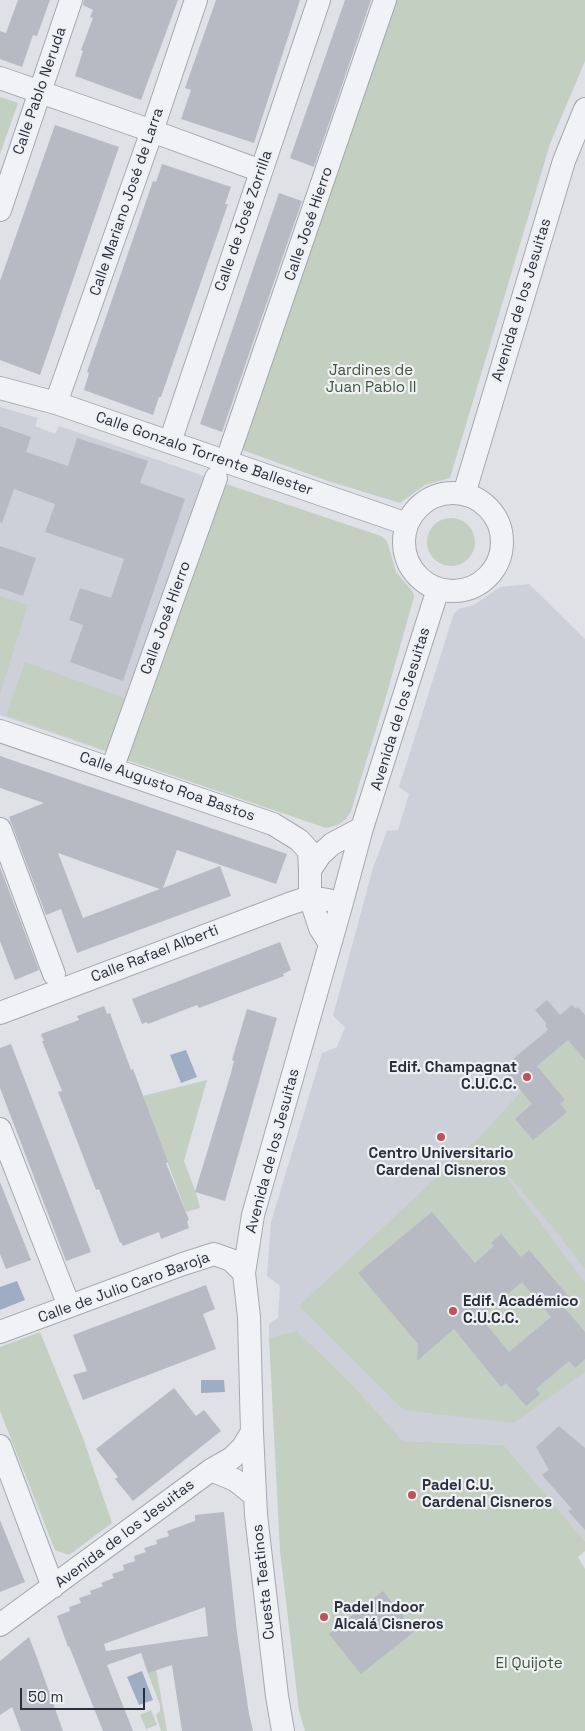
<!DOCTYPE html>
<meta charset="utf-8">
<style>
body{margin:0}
#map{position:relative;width:585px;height:1731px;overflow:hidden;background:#dfe1e6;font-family:"Space Grotesk",sans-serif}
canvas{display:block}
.scale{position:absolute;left:20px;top:1688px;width:125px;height:22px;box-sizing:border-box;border:2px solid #2a2f3c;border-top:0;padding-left:6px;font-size:15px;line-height:18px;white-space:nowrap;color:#2a2f3c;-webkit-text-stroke:4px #eef0f4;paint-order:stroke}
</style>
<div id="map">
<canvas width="585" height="1731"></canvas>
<div class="scale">50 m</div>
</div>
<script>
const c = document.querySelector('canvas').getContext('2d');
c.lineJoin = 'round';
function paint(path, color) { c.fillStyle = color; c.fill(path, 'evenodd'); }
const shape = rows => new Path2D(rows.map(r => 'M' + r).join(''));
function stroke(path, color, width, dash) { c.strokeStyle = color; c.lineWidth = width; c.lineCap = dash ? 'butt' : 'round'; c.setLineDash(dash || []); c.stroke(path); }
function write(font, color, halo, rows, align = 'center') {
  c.font = font + ' "Space Grotesk",sans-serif'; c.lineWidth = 4.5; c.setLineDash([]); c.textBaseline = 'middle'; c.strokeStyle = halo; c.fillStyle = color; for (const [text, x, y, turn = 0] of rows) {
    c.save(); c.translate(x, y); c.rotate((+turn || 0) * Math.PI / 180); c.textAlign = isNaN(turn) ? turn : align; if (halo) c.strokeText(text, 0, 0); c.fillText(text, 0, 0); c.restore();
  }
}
paint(shape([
 [0,407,38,418,35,426,55,434,59,426,207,477,113,754,0,715],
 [529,584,585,639,585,1541,504,1445,403,1441,352,1384,297,1331,269,1338,269,1324,278,1318,280,1286,267,1276,271,1222,322,1053,337,1047,345,1027,333,1016,373,868,387,831,398,830,409,794,399,787,454,613,459,609,474,605,500,587]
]), '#cdd0d8');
paint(shape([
 [395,0,585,0,585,61,550,144,450,478,425,485,400,503,328,481,237,448],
 [0,97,18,103,0,154],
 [217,481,381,536,386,540,388,544,396,572,413,592,414,597,385,700,351,811,346,819,338,825,326,828,121,758],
 '427 542a24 24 0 1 1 48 0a24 24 0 1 1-48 0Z',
 [0,596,28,605,0,694],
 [25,662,128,699,110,752,6,715],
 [585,1026,585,1269,564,1242,561,1237,484,1147,585,1283,585,1372,514,1423,404,1410,299,1306,478,1139,540,1071,537,1066],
 [207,1080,184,1161,196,1193,200,1208,186,1212,143,1096],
 [297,1331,352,1384,403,1441,504,1445,585,1541,585,1551,578,1557,585,1569,585,1731,305,1731,299,1711,280,1551,269,1338],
 [40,1332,83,1438,112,1523,69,1555,55,1550,0,1411,0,1347],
 [154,1658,155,1663,167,1731,161,1731,156,1715,160,1711,160,1705,144,1663],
 [151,1710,157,1725,146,1729,140,1715]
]), '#c3cfc1');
paint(shape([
 [186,1050,197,1077,181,1083,170,1055],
 [17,1281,25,1300,0,1310,0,1287],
 [201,1380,224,1380,225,1392,201,1393],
 [142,1671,153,1700,139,1705,127,1677]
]), '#9eadc3');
paint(shape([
 [18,0,50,0,37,36,33,35,22,67,0,59,0,31,6,33],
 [84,0,178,0,141,100,75,76,83,51,81,50,93,18,90,17,93,10,83,5],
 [216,0,300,0,254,143,181,119,191,90,185,88],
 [345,0,371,0,314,167,290,158],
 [55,125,119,147,40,375,0,360,0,281],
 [162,164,231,187,225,204,228,204,161,397,159,397,153,415,84,390,89,373,87,372,153,181,156,182],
 [279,193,302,201,222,432,200,424],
 [0,426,31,437,26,452,68,466,77,438,148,461,140,483,185,499,123,681,70,662,83,625,69,620,80,588,111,598,124,559,45,532,55,504,14,489,2,523,0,522],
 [0,546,36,558,23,596,0,588],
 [0,756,287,854,276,884,177,850,163,888,220,866,231,896,77,953,61,909,46,915,9,817,44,803,0,788],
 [58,853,111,872,160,889,83,918],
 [0,867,39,970,15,980,0,941],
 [280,942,291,970,283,974,284,976,199,1008,197,1005,148,1024,147,1022,142,1024,132,999],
 [547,1000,560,1015,572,1005,576,1009,578,1007,585,1015,585,1060,568,1040,537,1066,565,1100,560,1104,567,1112,533,1140,515,1119,532,1104,502,1068,548,1030,545,1025,547,1024,535,1010],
 [104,1006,107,1014,110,1013,131,1070,133,1069,168,1162,166,1163,189,1220,187,1221,189,1228,161,1239,159,1232,123,1246,121,1242,120,1243,99,1189,96,1190,64,1107,58,1092,62,1091,42,1041,44,1041,41,1034,79,1020,77,1016],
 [247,1009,277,1018,225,1201,195,1192,231,1073,234,1061,232,1060],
 [11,1044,91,1252,66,1261,0,1088,0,1048],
 [0,1182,31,1260,6,1269,0,1254],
 [432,1212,475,1263,494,1246,491,1243,501,1234,521,1257,529,1250,570,1298,562,1305,585,1332,585,1359,575,1368,569,1361,536,1389,540,1394,526,1406,506,1383,501,1387,454,1329,417,1361,418,1344,358,1273],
 [522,1282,551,1317,509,1352,480,1317],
 [206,1285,215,1309,203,1314,216,1349,83,1400,73,1375,87,1371,73,1335],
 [174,1388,196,1416,204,1410,221,1431,133,1501,115,1479,118,1477,96,1449],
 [559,1426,585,1448,585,1530,568,1511,572,1509,542,1475,549,1470,536,1447],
 [224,1512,237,1633,249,1714,253,1731,182,1731,172,1665,148,1673,141,1653,107,1665,133,1731,103,1731,69,1646,68,1647,57,1616,70,1611,69,1607,81,1603,79,1598,91,1594,90,1591,103,1586,101,1583,114,1578,112,1574,124,1570,123,1565,135,1561,134,1556,146,1552,144,1548,157,1544,156,1540,169,1536,167,1531,195,1521,195,1515],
 [205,1607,208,1636,106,1651,104,1644],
 [0,1520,25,1582,0,1592],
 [383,1591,415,1631,361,1674,329,1634],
 [29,1637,36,1655,63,1731,21,1731,12,1707,0,1715,0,1661]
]), '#b7bac3');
const minor = shape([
 [0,78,152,131,261,171],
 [0,210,71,0],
 [0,388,56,403,407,524],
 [56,403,152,131,196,0],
 [170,442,319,0],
 [231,448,385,0],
 '404 542a49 49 0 1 1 98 0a49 49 0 1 1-98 0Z',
 [464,494,564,161,585,109],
 [0,731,273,824,299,840,309,851,310,870],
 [116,758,216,478],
 [0,829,54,974],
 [330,944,320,928,310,897,310,870,320,855,332,844,362,828],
 [0,1013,289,904,310,897,328,900],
 [0,1129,69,1306],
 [0,1332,183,1264,214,1254,231,1260,244,1273],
 [0,1446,53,1587],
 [211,1470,235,1480,255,1496],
 [0,1625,211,1470,232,1458,243,1447,252,1432],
 [283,1731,277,1696,256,1515,252,1432,249,1317,244,1273,253,1215,341,906,362,828,438,589]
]);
stroke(minor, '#a5a8b0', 24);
stroke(minor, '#f1f2f5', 22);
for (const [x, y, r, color] of [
 [527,1077,5,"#be5159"],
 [441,1137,5,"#be5159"],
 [453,1311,5,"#be5159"],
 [412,1495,5,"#be5159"],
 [324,1617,5,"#be5159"]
]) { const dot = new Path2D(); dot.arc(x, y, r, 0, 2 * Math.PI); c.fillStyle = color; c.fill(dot); stroke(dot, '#eef0f4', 2); }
write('15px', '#2a2f3c', '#eef0f4', [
 ["Calle Pablo Neruda",40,91,-71],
 ["Calle Mariano José de Larra",127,202,-71],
 ["Calle de José Zorrilla",244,221,-71],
 ["Calle José Hierro",309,224,-71],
 ["Avenida de los Jesuitas",522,300,-73],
 ["Calle Gonzalo Torrente Ballester",204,454,19],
 ["Calle José Hierro",166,618,-70],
 ["Avenida de los Jesuitas",401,709,-73],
 ["Calle Augusto Roa Bastos",167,787,19],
 ["Calle Rafael Alberti",155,954,-21],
 ["Avenida de los Jesuitas",273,1151,-75],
 ["Calle de Julio Caro Baroja",124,1288,-20],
 ["Avenida de los Jesuitas",125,1534,-37],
 ["Cuesta Teatinos",264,1582,-96]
]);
write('15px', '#3c5639', '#eef0f4', [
 ["Jardines de",371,371],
 ["Juan Pablo II",371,388],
 ["El Quijote",529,1664]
]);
write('bold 15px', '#2a2f3c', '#eef0f4', [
 ["Edif. Champagnat",517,1068,"right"],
 ["C.U.C.C.",517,1085,"right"],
 ["Centro Universitario",441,1154,"center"],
 ["Cardenal Cisneros",441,1171,"center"],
 ["Edif. Académico",463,1302],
 ["C.U.C.C.",463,1319],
 ["Padel C.U.",422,1486],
 ["Cardenal Cisneros",422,1503],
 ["Padel Indoor",334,1608],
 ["Alcalá Cisneros",334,1625]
], 'left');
</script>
